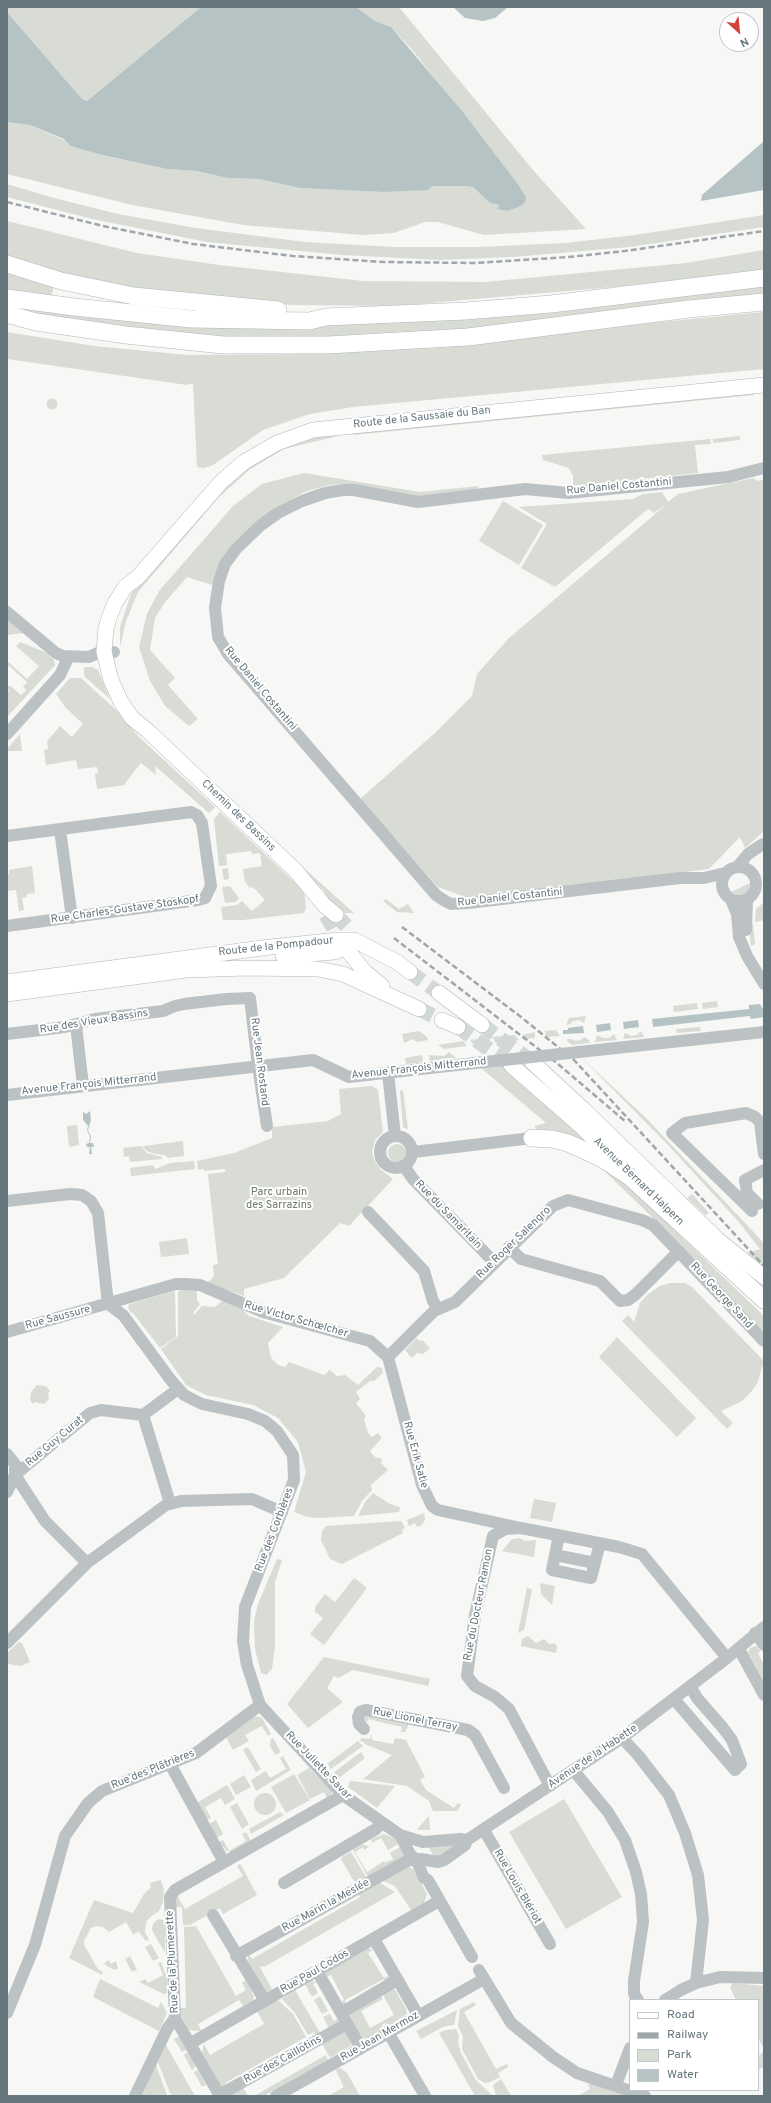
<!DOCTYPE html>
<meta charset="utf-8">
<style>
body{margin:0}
#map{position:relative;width:771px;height:2103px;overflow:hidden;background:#f7f7f5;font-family:Overpass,sans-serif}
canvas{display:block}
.frame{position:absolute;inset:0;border:8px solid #65767d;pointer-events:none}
.legend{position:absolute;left:629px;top:1999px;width:130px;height:92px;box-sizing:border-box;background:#fff;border:1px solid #c1c8cb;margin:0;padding:5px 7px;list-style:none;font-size:12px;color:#65767d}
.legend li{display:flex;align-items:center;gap:8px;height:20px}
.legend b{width:20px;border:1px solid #c1c8cb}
.north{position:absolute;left:719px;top:12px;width:40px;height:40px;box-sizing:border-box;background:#fff;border:1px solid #c1c8cb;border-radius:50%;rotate:153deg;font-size:11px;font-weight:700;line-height:16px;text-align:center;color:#65767d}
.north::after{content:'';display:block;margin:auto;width:14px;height:18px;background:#d2443a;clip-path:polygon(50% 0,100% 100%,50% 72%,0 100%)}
</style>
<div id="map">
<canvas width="771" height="2103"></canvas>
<div class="frame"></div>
<ul class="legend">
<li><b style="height:5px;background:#fff"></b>Road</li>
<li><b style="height:5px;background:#9fa7aa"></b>Railway</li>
<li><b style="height:11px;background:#d8dcd4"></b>Park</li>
<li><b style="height:11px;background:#b5c3c5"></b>Water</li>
</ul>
<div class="north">N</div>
</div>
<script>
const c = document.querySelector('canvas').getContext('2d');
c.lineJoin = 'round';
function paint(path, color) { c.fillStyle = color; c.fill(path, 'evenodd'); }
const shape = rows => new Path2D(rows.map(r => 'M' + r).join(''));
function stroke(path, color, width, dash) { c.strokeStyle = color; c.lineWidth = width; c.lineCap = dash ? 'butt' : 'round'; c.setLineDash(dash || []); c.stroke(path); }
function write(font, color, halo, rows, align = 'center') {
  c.font = font + ' Overpass,sans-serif'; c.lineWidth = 4; c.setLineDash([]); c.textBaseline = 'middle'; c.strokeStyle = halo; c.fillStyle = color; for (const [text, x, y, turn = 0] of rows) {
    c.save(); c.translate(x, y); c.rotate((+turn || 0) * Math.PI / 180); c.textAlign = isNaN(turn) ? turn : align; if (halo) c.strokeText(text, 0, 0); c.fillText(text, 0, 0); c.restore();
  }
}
paint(shape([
 [7,7,201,7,87,101,82,99,7,12],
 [356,7,399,7,533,170,586,229,484,235,438,222,425,222,394,233,363,235,243,225,132,205,7,174,7,122,30,125,66,141,72,146,105,156,167,169,197,171,227,178,259,179,300,188,382,192,432,186,463,186,473,187,490,203,499,205,497,208,508,211,521,206,517,183,414,52,391,27,375,21],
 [7,184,54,198,118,214,196,228,305,242,394,247,478,247,566,243,635,235,764,215,764,227,630,247,513,257,439,260,342,255,207,242,92,219,7,197],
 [7,221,137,253,219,265,363,281,485,282,686,263,764,250,764,270,614,287,395,306,294,305,196,300,80,279,7,255],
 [7,270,54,286,51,297,7,290],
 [764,284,764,297,412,336,199,337,7,310,7,303,208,326],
 [764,312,764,369,353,407,310,414,263,430,213,465,204,468,197,467,193,383,187,385,7,359,7,332,94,346,188,355,301,354,351,352],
 [754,392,754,395,353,435,352,430],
 '46.5 404a5.5 5.5 0 1 1 11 0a5.5 5.5 0 1 1-11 0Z',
 [338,431,338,436,284,449,249,470,219,497,138,592,126,621,120,647,120,627,132,591,221,492,252,464,285,446],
 [740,436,740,440,713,443,713,439],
 [710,439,711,444,695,445,698,473,573,486,573,476,569,468,543,460,542,455],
 [304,473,420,492,478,486,478,490,420,498,343,484,329,485,304,492,259,519,230,547,221,560,212,585,187,577,165,602,155,618,150,650,175,678,168,685,198,719,189,726,165,706,150,681,139,647,147,614,159,591,233,506,262,484],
 [753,478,758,481,764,479,764,831,745,848,740,837,709,869,468,898,438,887,362,802,361,798,436,732,472,696,477,674,509,638,667,504,654,513,648,509,555,587,521,568,547,524,519,507,633,499,643,494,662,492,668,502,678,494],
 [503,501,543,525,519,565,479,541],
 [7,619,24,633,7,635],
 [20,642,47,653,54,660,55,665,7,717,7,694,9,691,7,685,12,687,21,695,26,690,23,687,27,682,7,664,7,661,27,679,39,666,16,646],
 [84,667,92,667,98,670,110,699,84,676],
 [70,678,81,678,115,709,139,737,215,807,209,813,155,766,156,775,141,763,126,782,125,785,97,789,95,774,98,773,97,767,78,769,76,760,46,765,44,750,48,749,47,741,60,726,72,737,83,724,66,708,56,694],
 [20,734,22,751,7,751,7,749],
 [173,747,287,853,354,913,337,913,323,890],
 [220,812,304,891,306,908,304,913,243,920,223,920,221,907,237,905,242,901,252,911,265,900,256,890,252,887,250,888,245,882,243,869,262,866,260,853,252,854,251,851,226,854,227,865,219,866,214,819],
 [32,866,35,893,27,894,27,897,22,898,24,910,19,911,16,890,7,891,7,875,9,874,9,870],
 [228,868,229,879,224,880,222,869],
 [750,883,748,892,744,895,739,896,731,892],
 [230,886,239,898,236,902,225,903,222,887],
 [386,899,399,909,408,904,414,913,397,912,383,901],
 [764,902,764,920,755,922,756,909],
 [753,924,755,944,751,946,749,925],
 [717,1001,718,1007,703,1009,702,1003],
 [697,1003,698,1009,674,1012,673,1006],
 [586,1016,584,1023,579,1020,573,1021,570,1024,566,1025,569,1018],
 [700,1027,701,1031,677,1033,676,1029],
 [556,1030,560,1036,546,1037,545,1031],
 [419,1031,427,1037,428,1040,417,1042,413,1039,404,1043,402,1034],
 [641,1031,644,1037,623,1039,625,1033,631,1036,637,1035],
 [535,1032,535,1038,526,1039,522,1035],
 [614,1034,617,1040,595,1042,597,1035,603,1038,609,1038],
 [515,1035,519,1040,496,1043,492,1037],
 [584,1037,589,1040,590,1043,572,1045,567,1041,567,1039,572,1039,576,1041,581,1040],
 [485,1038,489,1044,474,1045,470,1040],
 [463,1041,467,1046,444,1049,438,1045],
 [449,1052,456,1058,430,1061,429,1055,444,1056],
 [422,1055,423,1062,406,1064,405,1058],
 [581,1057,647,1119,763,1242,764,1266,747,1253,760,1249,738,1221,667,1144],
 [503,1065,547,1104,595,1149,541,1136,534,1126,546,1123,481,1068],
 [372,1086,378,1090,383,1132,375,1140,372,1152,374,1159,380,1169,393,1179,349,1226,340,1223,284,1278,244,1289,244,1296,207,1283,214,1276,213,1265,218,1264,208,1174,225,1172,225,1169,204,1171,204,1169,198,1170,197,1161,234,1153,272,1138,272,1127,328,1121,341,1114,339,1089],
 [401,1090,403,1090,408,1130,403,1127,400,1092],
 [77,1125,79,1145,69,1147,67,1126],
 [183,1141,184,1156,167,1158,167,1156,148,1152,143,1147,143,1146],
 '388 1153a9 9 0 1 1 18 0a9 9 0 1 1-18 0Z',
 [141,1146,147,1153,162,1157,162,1159,130,1162,129,1156,124,1157,123,1148],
 [590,1157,610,1168,764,1316,764,1332,654,1219],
 [194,1161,195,1169,131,1176,130,1168,153,1165,155,1169,170,1163],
 [692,1194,709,1213,705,1215,687,1198],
 [187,1238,189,1254,161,1257,159,1242],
 [670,1283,685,1283,692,1287,764,1361,764,1369,762,1366,758,1382,751,1392,742,1401,721,1411,733,1423,727,1429,622,1321,628,1315,634,1322,640,1303,648,1294,660,1286],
 [180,1290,197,1290,197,1300,200,1304,193,1313,194,1315,202,1306,215,1307,222,1301,243,1310,249,1316,283,1327,268,1343,271,1358,278,1365,285,1367,289,1362,324,1375,330,1370,337,1376,345,1375,358,1385,377,1367,382,1368,383,1373,374,1381,370,1381,356,1392,360,1399,356,1403,366,1416,364,1419,368,1433,372,1437,378,1433,382,1438,370,1451,375,1457,382,1459,381,1463,388,1470,371,1485,372,1490,362,1501,354,1516,319,1518,307,1517,294,1512,306,1472,298,1442,278,1418,253,1405,206,1395,186,1385,161,1349,178,1336,178,1292],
 [174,1291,175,1293,176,1337,160,1348,133,1313,130,1312,128,1306,130,1304],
 [617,1337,696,1418,677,1437,599,1357],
 [417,1338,420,1341,422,1340,430,1348,423,1354,417,1353,412,1358,405,1350],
 [37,1385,46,1386,50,1391,48,1393,49,1399,44,1404,35,1402,33,1404,30,1400,31,1392],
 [373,1493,390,1504,400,1507,399,1512,358,1516,365,1502],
 [534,1499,556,1503,552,1522,530,1518],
 [424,1513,425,1519,422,1525,417,1527,415,1523,409,1526,407,1520],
 [401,1521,405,1528,402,1530,403,1533,342,1564,330,1559,321,1540,322,1531,326,1526],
 [520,1538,525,1541,536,1540,534,1557,502,1551,512,1539],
 [277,1559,282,1560,275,1582,275,1646,272,1669,266,1675,261,1673,255,1649,254,1620,258,1604],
 [354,1578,367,1588,324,1645,310,1634,323,1618,315,1612,315,1607,325,1594,335,1602],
 [540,1583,555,1586,552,1605,541,1594],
 [527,1587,532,1590,524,1630,518,1633],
 [528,1636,536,1643,544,1639,549,1644,555,1643,557,1647,556,1653,521,1646,522,1639],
 [19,1642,22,1643,30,1662,21,1666,13,1665,7,1663,7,1653],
 [756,1646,761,1651,758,1653,764,1665,764,1683,748,1652,750,1648],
 [324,1657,430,1679,428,1686,353,1670,338,1678,334,1676,327,1688,343,1702,308,1728,287,1704],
 [255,1716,262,1718,271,1734,268,1736,262,1726,245,1735,249,1741,233,1750,226,1737],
 [362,1716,405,1724,408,1723,408,1726,405,1732,401,1732,402,1727,368,1719,366,1725],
 [371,1733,372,1740,393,1744,395,1738,406,1740,425,1777,420,1780,426,1790,454,1808,458,1803,461,1805,457,1811,433,1811,429,1801,407,1786,363,1779,392,1755,367,1745,360,1740,362,1738,370,1739],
 [273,1738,281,1752,275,1755,269,1744,271,1743,270,1740],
 [358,1741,363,1746,331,1769,327,1764],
 [248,1747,261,1769,256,1772,243,1750],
 [361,1752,365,1758,339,1778,334,1772],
 [283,1756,291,1770,256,1791,251,1780,266,1771,270,1778,286,1769,280,1758],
 [309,1768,331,1790,332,1793,327,1798,324,1792,310,1799,297,1775],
 [294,1774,310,1800,286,1813,271,1787],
 [244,1775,251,1787,236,1795,230,1784],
 [350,1781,395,1786,377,1808,348,1787],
 [227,1785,235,1799,225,1805,221,1798,205,1807,211,1818,207,1820,198,1804,198,1802],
 '254 1804a11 11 0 1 1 22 0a11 11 0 1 1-22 0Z',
 [564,1799,622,1897,566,1929,509,1832],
 [237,1803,249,1824,242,1829,230,1807],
 [280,1812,284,1815,251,1834,249,1829],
 [429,1816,430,1830,418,1830,417,1829],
 [216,1820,223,1834,216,1838,209,1824],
 [246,1832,251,1841,232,1852,227,1851,219,1842,223,1840,229,1851,246,1841,242,1834],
 [384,1834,395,1839,398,1844,388,1850,381,1838,372,1843,371,1839],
 [463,1842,443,1857,434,1857,428,1846],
 [363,1844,369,1847,364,1850,363,1847,355,1852,367,1872,384,1861,385,1863,393,1859,390,1853,400,1847,406,1856,369,1879,353,1850],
 [351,1852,368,1880,357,1886,341,1859,343,1856],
 [239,1864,241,1865,257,1895,223,1914,220,1908,190,1925,183,1925,182,1907,175,1907,175,1898,178,1897,185,1909,243,1876,237,1866],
 [408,1866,414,1870,427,1894,424,1903,411,1910,395,1886,381,1880],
 [161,1880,164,1890,163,1902,159,1911,149,1918,146,1923,145,1932,149,1940,146,1941,139,1932,133,1934,126,1922,109,1932,103,1927,96,1926,91,1928,84,1941,84,1945,98,1969,103,1972,102,1975,69,1958,94,1900,133,1913,144,1894,151,1887,150,1883],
 [377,1881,395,1892,264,1967,263,1966,260,1967,272,1989,266,1993,248,1961,248,1956,249,1955,252,1959,360,1897,357,1892],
 [158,1919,165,1920,165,1953,152,1930,153,1924],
 [196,1926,236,1996,246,1990,242,1983,246,1980,254,1997,253,2001,243,2006,239,2000,198,2024,201,2030,198,2031,189,2030,179,2011,179,2008,186,2008,184,1927],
 [151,1944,159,1958,153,1961,145,1947],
 [368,1948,373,1950,368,1953,384,1978,388,1976,389,1979,386,1983,384,1979,345,2000,347,2005,344,2006,339,2003,344,2000,331,1975,326,1977,326,1972],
 [130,1956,137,1970,132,1972,125,1959],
 [108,1960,111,1964,116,1961,118,1969,114,1970,104,1964],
 [161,1962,167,1978,167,1993,164,1994,139,1982,145,1979,148,1983,163,1975,158,1963],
 [100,1979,158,2008,161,2002,167,2013,159,2031,93,1997],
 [311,1981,317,1982,313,1984,318,1993,312,1997,305,1984],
 [733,1983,764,1986,764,2049,758,2038,758,2000,736,2000,730,1987],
 [393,1988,396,1991,406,2009,407,2014,388,2026,386,2023,382,2025,383,2028,367,2038,362,2038,348,2014,380,1994,383,1999,361,2011,370,2028,394,2015,382,1993],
 [295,1990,320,2033,329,2028,323,2017,330,2014,334,2021,338,2019,340,2021,316,2037,314,2032,308,2035,295,2013,282,1999],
 [320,1996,328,2011,322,2014,314,2000],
 [278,2000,293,2014,306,2037,225,2083,227,2088,221,2087,202,2053,204,2044,210,2055,264,2024,257,2011],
 [474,2002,476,2005,464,2012,465,2014,496,2069,507,2064,508,2067,498,2073,500,2077,490,2082,485,2083,478,2079,462,2049,463,2036,458,2026,460,2009],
 [457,2010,454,2025,443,2027,421,2039,416,2031],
 [456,2029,459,2035,458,2043,461,2053,476,2080,493,2096,475,2096,439,2033,445,2030],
 [345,2031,352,2045,330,2058,321,2042],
 [177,2037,179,2037,187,2050,182,2052,174,2039],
 [166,2045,195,2096,174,2096,170,2093,158,2062],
 [188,2052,196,2066,192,2070,184,2055],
 [764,2052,764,2067,758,2070,758,2056],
 [326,2055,328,2060,264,2096,254,2096],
 [156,2065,167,2095,142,2096],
 [340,2068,347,2073,360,2096,328,2096,344,2087,337,2073,336,2069],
 [198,2070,206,2085,202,2087,194,2072],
 [501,2079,511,2096,496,2096,493,2085],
 [588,2084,592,2084,625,2096,577,2096,590,2089],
 [243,2087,248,2096,229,2096]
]), '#d8dcd4');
paint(shape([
 [201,7,356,7,375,21,391,27,462,111,517,183,526,197,525,202,521,206,508,211,497,209,499,205,490,203,473,187,463,186,432,186,428,190,382,192,300,188,259,179,227,178,197,171,167,169,102,155,71,146,64,139,30,125,7,122,7,12,82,99,87,101],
 [453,7,508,7,495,18,483,21,465,18],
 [764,141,764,190,701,201,702,195],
 [760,1004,764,1011,764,1017,751,1019,750,1016,653,1027,652,1019,749,1009,749,1005],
 [638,1020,639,1027,624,1029,623,1022],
 [610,1023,611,1030,597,1032,596,1025],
 [583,1026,584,1033,563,1034,563,1030,568,1030,568,1028],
 [90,1111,91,1120,88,1130,91,1137,90,1143,93,1143,94,1147,91,1147,92,1154,89,1154,90,1147,87,1147,86,1144,89,1143,90,1137,87,1130,88,1126,83,1120,83,1112,86,1114]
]), '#b5c3c5');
stroke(shape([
 [326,915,336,932],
 [336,915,351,931],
 [410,972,439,993],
 [419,1009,442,1020],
 [482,1025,532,1062],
 [458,1027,511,1065]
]), '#d2d7d7', 15, [15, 8]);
const major = shape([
 [336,915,324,905,295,870,148,731,132,718,121,702,111,680,104,652,106,628,110,615,115,603,125,587,138,577,221,482,244,462,277,443,313,430,764,385],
 [340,941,364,971,382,986],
 [283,956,334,952,345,948,354,940],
 [7,982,270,947,339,940,354,940,397,962,410,972],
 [439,993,482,1025],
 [7,994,186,970,247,968,318,969,343,974,419,1009],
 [442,1020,458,1027],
 [532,1062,583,1109,717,1239,764,1277],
 [511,1065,582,1127,620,1166]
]);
const highway = shape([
 [7,264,61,281,134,296,278,310],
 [7,298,74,307,191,319,309,321,326,317,466,311,551,304,764,278],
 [7,314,36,322,126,335,223,345,328,345,468,337,689,309,764,302],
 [532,1138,552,1139,568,1143,601,1158,630,1177,764,1300]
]);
stroke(major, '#b0b6b9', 16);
stroke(highway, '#b2b7b9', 18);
stroke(shape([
 [7,612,56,653,63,656,89,657,100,652,114,652],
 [7,734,60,675,68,658],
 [60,830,72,918],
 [738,866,748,854,763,844],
 '722 884a17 17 0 1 1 34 0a17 17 0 1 1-34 0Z',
 [725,873,704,878,680,878,468,903,451,904,445,901,436,895,228,654,218,637,215,608,219,581,225,564,236,549,261,525,278,513,302,501,325,493,343,490,354,490,418,502,525,489,569,493,728,477,764,468],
 [731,900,737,914,739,937,747,956,764,984],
 [7,926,198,900,205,898,211,886,202,823,197,815,191,812,7,836],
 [746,930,747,900],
 [76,1025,83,1086],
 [7,1034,65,1027,95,1019,163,1011,175,1006,184,1004,226,999,250,998,258,1066,267,1126],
 [579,1052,764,1032],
 [388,1073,395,1136],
 [7,1095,313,1060,349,1077,466,1064],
 '380 1152a16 16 0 1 1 32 0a16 16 0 1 1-32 0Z',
 [413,1152,532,1138],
 [404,1166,413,1179,494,1262],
 [7,1201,70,1194,82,1195,91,1201,98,1213,108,1304],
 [758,1204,747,1193,745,1180,764,1170],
 [752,1211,672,1133,685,1123,746,1113,755,1117,760,1122,764,1154],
 [368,1212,424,1271,433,1301,438,1309],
 [509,1247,521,1259,600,1281,620,1301,628,1300,635,1295,679,1251],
 [108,1304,123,1315,170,1379,184,1395,202,1404,248,1414,265,1421,277,1431,293,1455,294,1480,245,1607,243,1641,247,1665,260,1705,343,1795,400,1835,411,1856,416,1859],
 [7,1332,176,1284,184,1284,200,1285,263,1312,370,1341,388,1357,422,1485,432,1506,438,1510,521,1528],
 [388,1357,434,1311,455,1302,553,1206,568,1200,642,1220,653,1225,764,1341],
 [143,1415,170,1503],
 [7,1454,15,1464,15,1475,45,1521,87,1563],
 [7,1492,15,1475,90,1413,101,1410,143,1415,178,1389],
 [559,1535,552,1570,591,1578,600,1543],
 [555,1555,595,1563],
 [755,1633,764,1645],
 [7,1643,87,1563,166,1505,181,1501,252,1499,282,1512],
 [739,1649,764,1695],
 [674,1699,735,1770,741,1764,732,1740,723,1728,697,1698,690,1686],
 [364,1729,359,1724,358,1717,360,1712,366,1710,468,1730,475,1735,504,1788],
 [622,1738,638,1755,669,1795,685,1833,698,1875,703,1920,696,1983],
 [170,1764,224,1862],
 [574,1771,608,1812,625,1840,636,1872,641,1894,643,1922,634,1981,634,1994,638,2000],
 [550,1786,509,1709,495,1697,475,1686,467,1676,475,1615,493,1536,505,1529,521,1528,619,1547,642,1554,727,1658],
 [484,1830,550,1944],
 [400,1835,423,1842,460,1839,467,1840],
 [416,1859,424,1878,428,1880,472,1957],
 [284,1883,376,1829,382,1823],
 [213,1915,265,2001],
 [374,1939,418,2015],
 [236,1956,409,1860,421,1859,438,1862,444,1860,465,1845,467,1840,622,1738,727,1658,764,1627],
 [479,1970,511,2023,553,2057,577,2073,645,2096],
 [317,1971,361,2048],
 [665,2000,681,1990,696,1983,720,1977,764,1978],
 [7,2013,35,1945,65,1836,88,1803,102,1791,196,1753,260,1705],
 [341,2013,397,1980],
 [388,2032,425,2096],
 [191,2043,439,1901],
 [616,2085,630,2048],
 [219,2095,347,2024],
 [135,2096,167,2029,175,2018],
 [220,2096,175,2018,170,1897,175,1890,343,1795],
 [276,2096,484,1979]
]), '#bcc2c4', 12);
stroke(major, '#fff', 15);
stroke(highway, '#fff', 17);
stroke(shape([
 [7,202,103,226,193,244,293,256,383,262,475,263,569,257,625,251,764,231],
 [402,927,521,1017,574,1060,764,1266],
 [394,938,558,1064,626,1122]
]), '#9fa7aa', 2.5, [6, 3]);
stroke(shape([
 [466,1064,579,1052]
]), '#bcc2c4', 12);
write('11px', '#65767d', '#fff', [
 ["Route de la Saussaie du Ban",422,418,-6],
 ["Rue Daniel Costantini",619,487,-5],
 ["Rue Daniel Costantini",260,689,50],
 ["Chemin des Bassins",238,816,44],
 ["Rue Daniel Costantini",510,898,-6],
 ["Rue Charles-Gustave Stoskopf",125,910,-8],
 ["Route de la Pompadour",276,947,-6],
 ["Rue des Vieux Bassins",94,1022,-9],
 ["Rue Jean Rostand",259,1062,83],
 ["Avenue François Mitterrand",419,1069,-6],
 ["Avenue François Mitterrand",89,1085,-6],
 ["Avenue Bernard Halpern",638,1182,44],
 ["Rue du Samaritain",448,1215,46],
 ["Rue Roger Salengro",514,1243,-44],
 ["Rue George Sand",721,1296,47],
 ["Rue Saussure",58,1318,-15],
 ["Rue Victor Schœlcher",296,1320,16],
 ["Rue Guy Curat",55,1442,-40],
 ["Rue Erik Satie",415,1455,75],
 ["Rue des Corbières",275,1530,-69],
 ["Rue du Docteur Ramon",479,1605,-79],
 ["Rue Lionel Terray",415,1720,11],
 ["Avenue de la Habette",593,1757,-34],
 ["Rue Juliette Savar",318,1766,46],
 ["Rue des Plâtrières",153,1770,-22],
 ["Rue Louis Blériot",517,1887,60],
 ["Rue Marin la Meslée",326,1906,-29],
 ["Rue de la Plumerette",173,1962,-93],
 ["Rue Paul Codos",315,1972,-30],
 ["Rue Jean Mermoz",380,2037,-30],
 ["Rue des Caillotins",283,2060,-29]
]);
write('11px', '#6e7a67', '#fff', [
 ["Parc urbain",279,1193],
 ["des Sarrazins",279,1206]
]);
</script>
